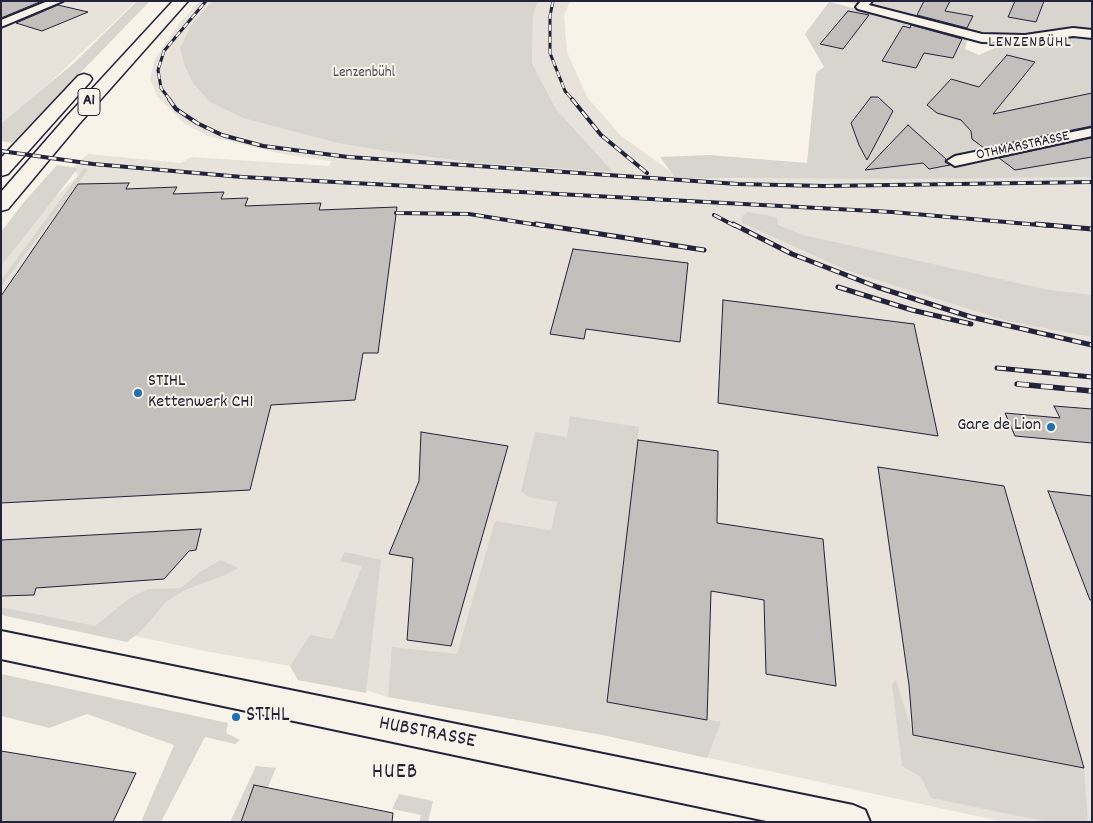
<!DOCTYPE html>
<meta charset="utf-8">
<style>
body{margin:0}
#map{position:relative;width:1093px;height:823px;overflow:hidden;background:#f7f3e8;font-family:Dekko,sans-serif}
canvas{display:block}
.frame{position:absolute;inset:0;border:2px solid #22223b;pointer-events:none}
</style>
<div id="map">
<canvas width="1093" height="823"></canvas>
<div class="frame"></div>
</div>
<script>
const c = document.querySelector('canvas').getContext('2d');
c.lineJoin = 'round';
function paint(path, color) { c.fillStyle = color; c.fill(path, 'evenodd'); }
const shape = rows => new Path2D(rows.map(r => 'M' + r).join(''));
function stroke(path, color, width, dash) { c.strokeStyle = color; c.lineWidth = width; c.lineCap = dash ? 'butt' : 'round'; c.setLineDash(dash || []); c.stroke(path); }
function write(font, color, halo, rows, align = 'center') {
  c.font = font + ' Dekko,sans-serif'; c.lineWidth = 4; c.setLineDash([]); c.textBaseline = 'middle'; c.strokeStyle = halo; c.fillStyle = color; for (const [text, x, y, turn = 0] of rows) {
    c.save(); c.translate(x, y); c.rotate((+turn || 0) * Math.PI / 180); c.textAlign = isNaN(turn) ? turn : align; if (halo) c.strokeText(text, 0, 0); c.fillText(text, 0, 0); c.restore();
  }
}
paint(shape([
 [1,1,136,1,1,129],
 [200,1,212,1,191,25,180,48,185,67,192,80,399,153,477,163,612,172,556,109,532,63,533,15,538,1,570,1,564,16,567,52,587,97,621,136,677,176,724,179,1092,177,1092,822,1004,822,603,735,388,697,290,666,205,651,1,607,1,265,38,213,78,176,73,168,88,154,181,163,191,157,329,166,331,161,283,154,208,136,184,123,157,96,150,78,155,59,178,25]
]), '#e7e3db');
paint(shape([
 [137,1,150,1,12,143,1,141,1,124,74,63],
 [212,1,538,1,533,15,532,63,556,109,613,172,477,163,399,153,338,143,243,118,210,102,193,83,185,67,180,48,191,25],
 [842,1,1092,1,1092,30,1071,28,1015,35,980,33],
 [829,2,968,37,965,49,979,55,1003,44,1079,37,1092,37,1092,177,898,179,676,178,660,157,709,155,807,163,816,73,824,67,805,34],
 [57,165,78,168,1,266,1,232,24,202],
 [84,168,88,170,1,287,1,280],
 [748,212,777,217,778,225,803,235,1049,290,1092,295,1092,337,1007,321,849,271,742,223,741,217],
 [570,416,639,427,607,702,721,722,707,758,603,735,388,697,392,647,457,654,495,521,551,530,557,502,528,497,521,491,535,432,567,437],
 [345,552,381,560,366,693,298,680,290,666,310,635,333,639,362,566,340,561],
 [221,560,238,568,225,575,185,590,167,601,141,631,127,642,1,615,1,607,95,626,130,598,148,589,181,588,200,572],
 [1,674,228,723,226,733,240,740,235,744,205,737,161,822,141,822,174,745,87,714,49,728,1,716],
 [896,680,913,735,1084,768,1088,822,1048,822,931,798,921,777,902,766,892,684],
 [256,766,276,768,253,822,230,822],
 [399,794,433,801,428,822,419,822,421,815,392,809]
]), '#d8d5cf');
const building = shape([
 [1,1,42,1,1,18,1,1],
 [924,1,950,1,945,11,973,16,967,28,917,15,924,1],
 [1015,1,1044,1,1036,22,1008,17,1015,1],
 [58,5,88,12,42,31,16,23,58,5],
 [848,11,869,15,843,49,820,44,848,11],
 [911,25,962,39,953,58,924,53,916,68,882,61,903,26,910,28,911,25],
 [1007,55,1035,62,993,114,1092,93,1092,126,984,148,972,139,971,131,961,120,937,113,927,105,951,79,979,87,1007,55],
 [871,97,878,97,893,111,867,160,859,145,851,123,871,97],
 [908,125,946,159,945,162,950,165,929,169,923,163,865,170,908,125],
 [1092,138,1092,157,1015,170,999,158,1092,138],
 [129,183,126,189,177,187,173,194,224,192,221,199,248,198,245,206,321,203,319,210,397,207,378,353,363,353,355,400,271,405,250,490,1,503,1,296,78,184,129,183],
 [573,249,688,263,680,342,586,329,584,339,550,334,573,249],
 [723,300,914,324,938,436,718,403,723,300],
 [1054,406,1092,409,1092,443,1015,436,1005,413,1060,418,1054,406],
 [421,432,508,446,451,646,407,640,413,558,389,554,419,481,421,432],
 [638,440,718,451,717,523,823,539,836,686,766,674,764,600,711,591,707,720,607,702,638,440],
 [878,467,1004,486,1084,768,913,735,909,685,878,467],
 [1048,491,1092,496,1092,600,1090,600,1048,491],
 [201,529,196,550,189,551,164,579,36,588,34,595,1,596,1,540,201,529],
 [1,751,136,773,113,822,1,822,1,751],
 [254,785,393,813,392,822,241,822,254,785]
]);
paint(building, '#c2bfbd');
stroke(building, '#22223b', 1);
const minor = shape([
 [48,1,63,1,1,27,1,20,48,1],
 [861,1,872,1,869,5,982,34,1025,35,1073,28,1092,30,1092,38,1073,36,1025,43,982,42,858,9,856,7,861,1],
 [1092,128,1092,136,955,166,947,161,955,156,1092,128],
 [1,631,853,805,865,810,870,822,771,822,1,659,1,631]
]);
const highway = shape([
 [173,1,188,1,79,124,8,209,1,211,1,192,67,116,173,1],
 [84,74,90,76,92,79,90,82,8,174,1,176,1,158,78,76,84,74]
]);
stroke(minor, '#22223b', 4);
stroke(highway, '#22223b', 3);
paint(minor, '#f7f3e8');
paint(highway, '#f7f3e8');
const railFar3 = shape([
 [553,1,550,16,550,53,565,91,573,100],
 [170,100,161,88,158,70,164,51,206,1]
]);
const railFar2 = shape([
 [169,99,176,109,197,123,222,135,263,146,348,157,738,184,824,186,1092,182],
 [572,99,601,135,647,173],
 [1,151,93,164,242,177,892,212,1051,226],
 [396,213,469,214,544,226],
 [714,215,735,226]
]);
const railFar1 = shape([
 [536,224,704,250],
 [733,224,792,254,877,287,971,317,1092,345],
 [1036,224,1092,229],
 [838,287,912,310,971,324],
 [997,368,1092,377]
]);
const rail = shape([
 [1017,384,1092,391]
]);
stroke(railFar3, '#22223b', 3);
stroke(railFar2, '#22223b', 4);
stroke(railFar1, '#22223b', 5);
stroke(rail, '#22223b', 5.5);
stroke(railFar3, '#f7f3e8', 2, [6]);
stroke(railFar2, '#f7f3e8', 2.5, [8]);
stroke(railFar1, '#f7f3e8', 3, [9]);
stroke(rail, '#f7f3e8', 4, [12]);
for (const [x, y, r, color] of [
 [138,393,5,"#1f6fb2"],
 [1051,427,5,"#1f6fb2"],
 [236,717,5,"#1f6fb2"]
]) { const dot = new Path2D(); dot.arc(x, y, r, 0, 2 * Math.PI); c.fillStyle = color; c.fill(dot); stroke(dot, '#f7f3e8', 2); }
write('15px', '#504f60', '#f7f3e8', [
 ["Lenzenbühl",364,74]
]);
write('15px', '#22223b', '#f7f3e8', [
 ["OTHMARSTRASSE",1023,147,-12]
]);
c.letterSpacing = '1px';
write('16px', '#22223b', '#f7f3e8', [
 ["LENZENBÜHL",1030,44]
]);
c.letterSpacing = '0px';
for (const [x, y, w] of [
 [89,102,22]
]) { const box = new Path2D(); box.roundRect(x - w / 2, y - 13.5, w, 27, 4); c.fillStyle = '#f7f3e8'; c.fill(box); stroke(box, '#22223b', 1); }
write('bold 16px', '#22223b', null, [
 ["A1",89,102]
]);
write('18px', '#22223b', '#f7f3e8', [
 ["STIHL",148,383],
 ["Kettenwerk CH1",148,404],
 ["Gare de Lion",1041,427,"right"]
], 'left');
write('21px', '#22223b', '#f7f3e8', [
 ["STIHL",246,717]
], 'left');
write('21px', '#22223b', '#f7f3e8', [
 ["HUBSTRASSE",427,734,11]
]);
c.letterSpacing = '1px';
write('22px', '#22223b', '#f7f3e8', [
 ["HUEB",395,774]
]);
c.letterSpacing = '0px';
</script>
